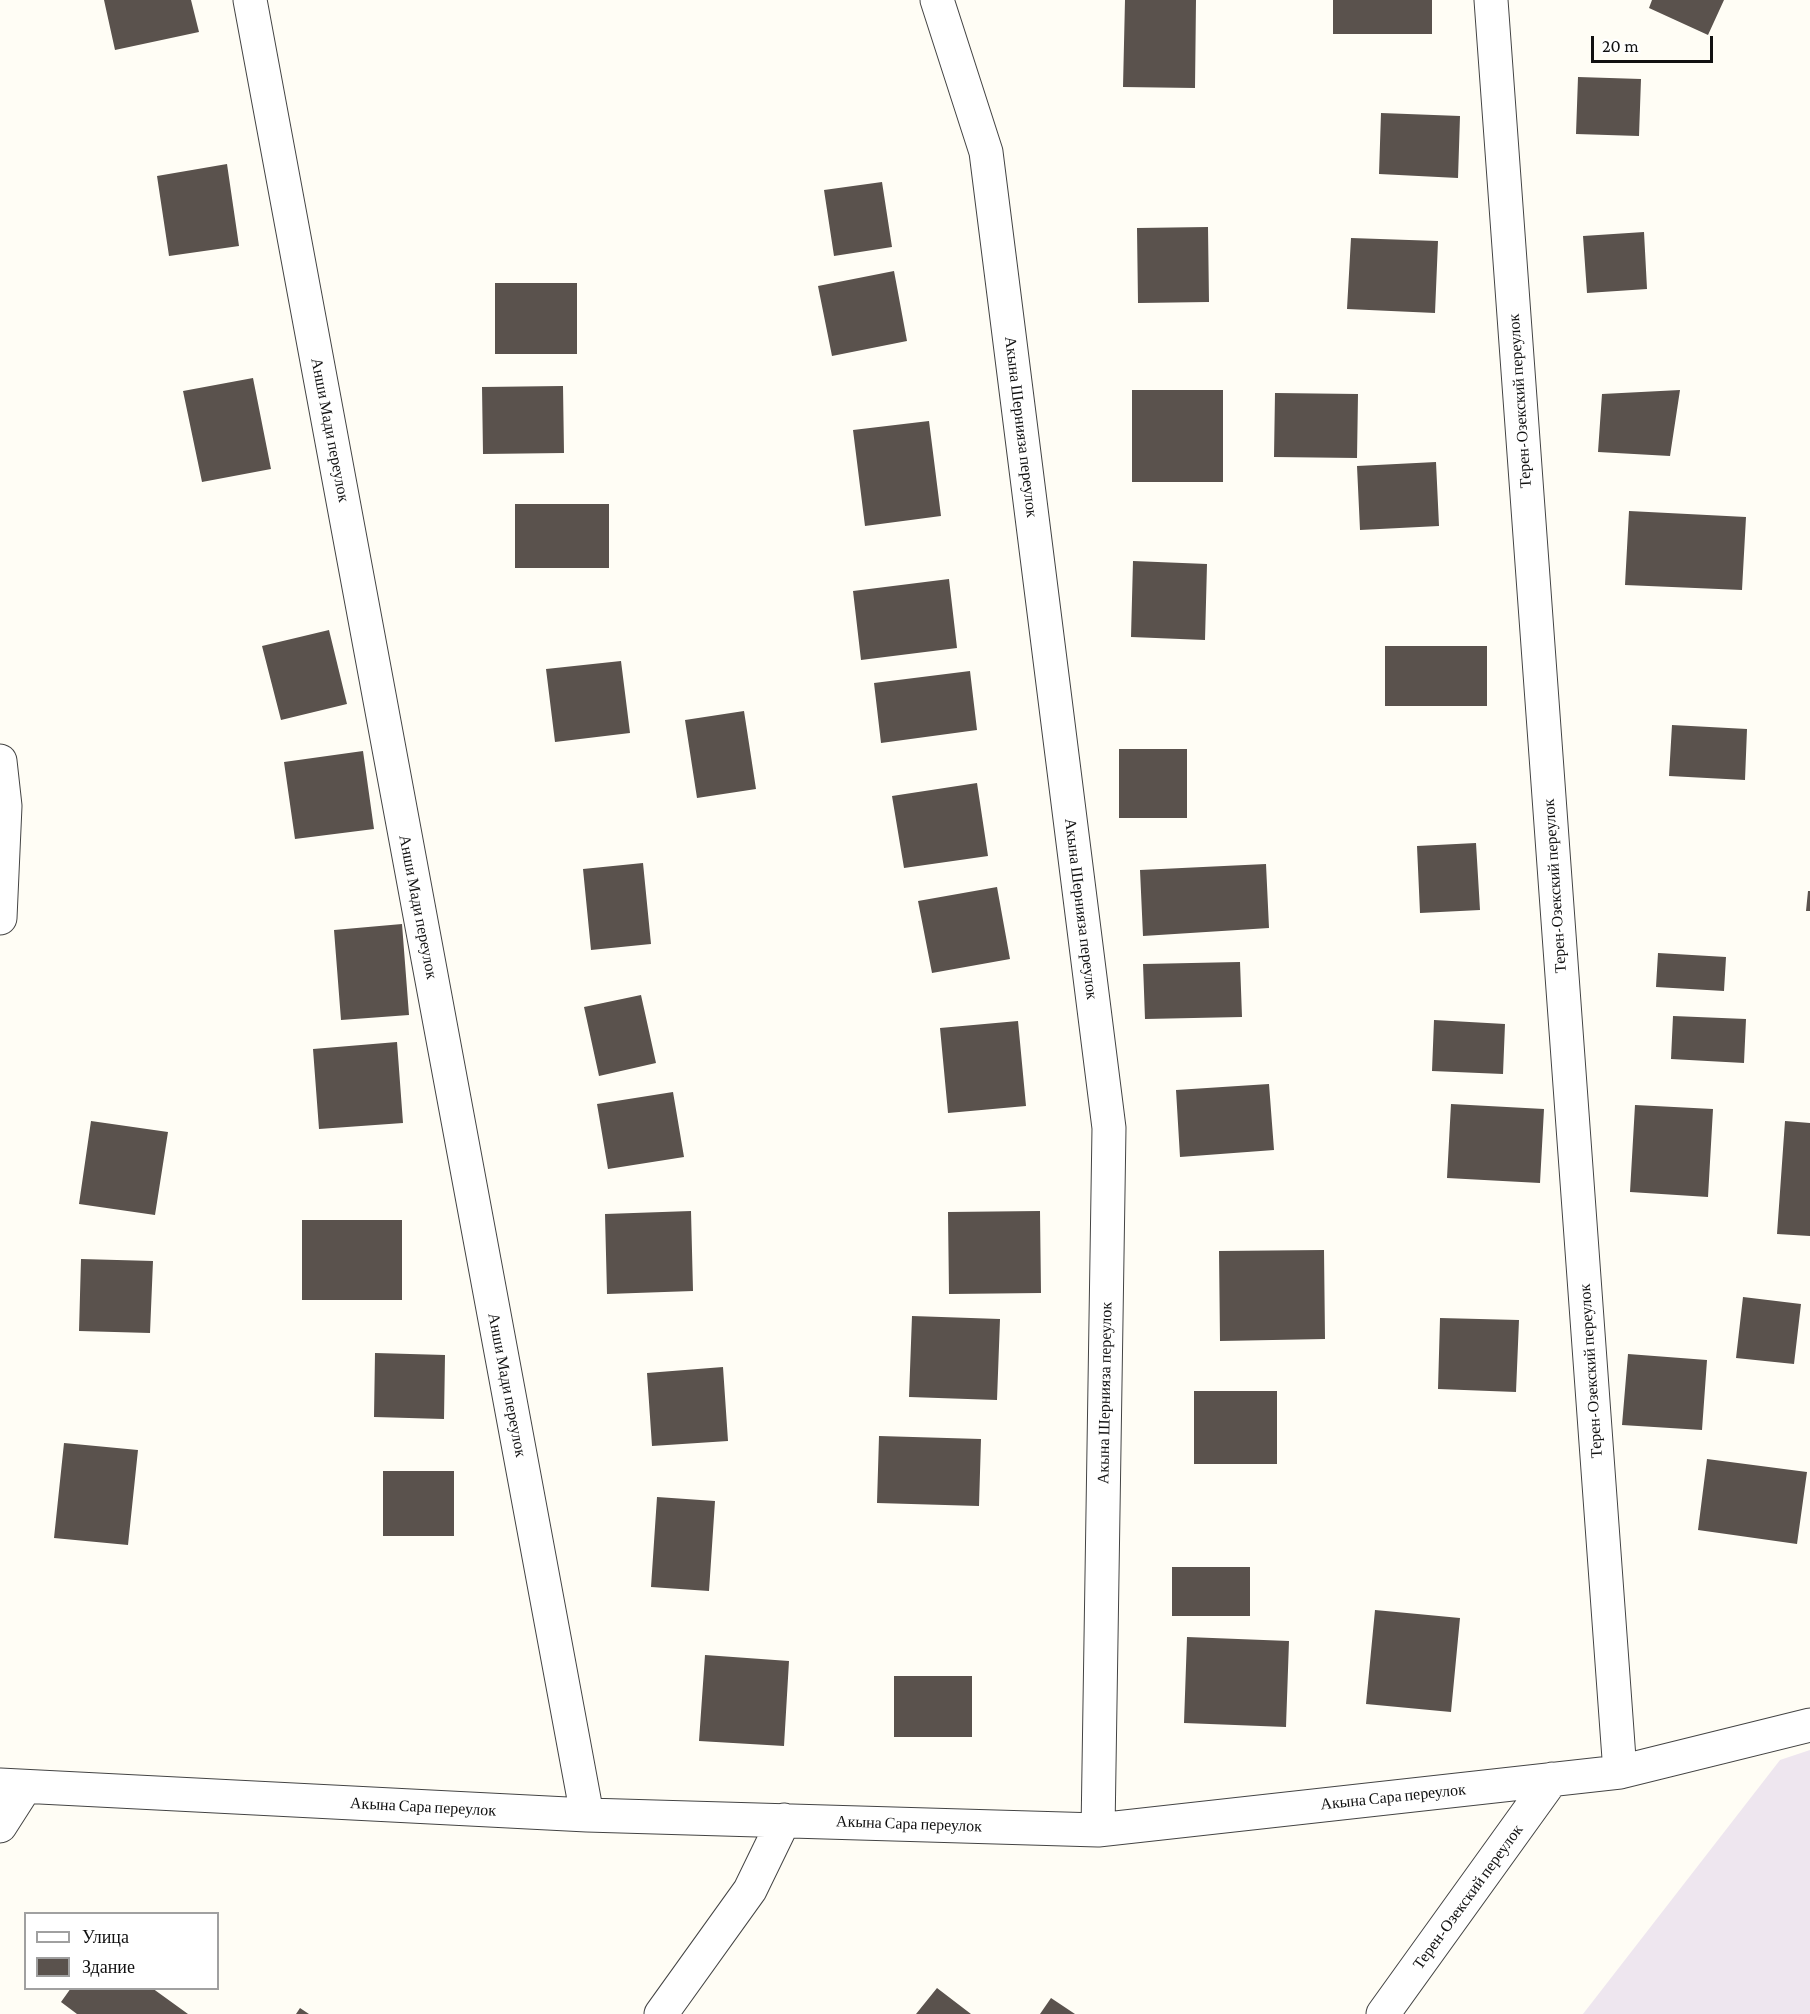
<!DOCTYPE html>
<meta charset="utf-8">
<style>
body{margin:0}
#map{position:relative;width:1810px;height:2014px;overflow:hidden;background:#fffdf5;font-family:"Crimson Pro",serif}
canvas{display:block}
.legend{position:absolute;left:24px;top:1912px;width:195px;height:78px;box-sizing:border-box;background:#fff;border:2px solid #a0a0a0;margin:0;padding:8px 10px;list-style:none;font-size:18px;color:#111}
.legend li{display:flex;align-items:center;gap:12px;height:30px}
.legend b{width:30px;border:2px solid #a0a0a0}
.scale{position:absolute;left:1591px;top:36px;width:122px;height:27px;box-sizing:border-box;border:3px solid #111;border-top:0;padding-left:8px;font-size:18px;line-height:21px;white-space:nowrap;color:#111;-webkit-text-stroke:4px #fff;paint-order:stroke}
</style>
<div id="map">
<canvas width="1810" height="2014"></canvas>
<ul class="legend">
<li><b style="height:8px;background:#fff"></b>Улица</li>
<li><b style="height:16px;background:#5a524d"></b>Здание</li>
</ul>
<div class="scale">20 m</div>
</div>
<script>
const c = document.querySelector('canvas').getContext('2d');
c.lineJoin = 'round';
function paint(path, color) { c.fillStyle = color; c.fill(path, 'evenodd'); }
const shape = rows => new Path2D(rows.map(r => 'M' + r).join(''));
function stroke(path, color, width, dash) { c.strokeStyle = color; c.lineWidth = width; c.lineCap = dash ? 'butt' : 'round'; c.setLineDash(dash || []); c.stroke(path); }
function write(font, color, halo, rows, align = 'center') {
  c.font = font + ' "Crimson Pro",serif'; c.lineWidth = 6; c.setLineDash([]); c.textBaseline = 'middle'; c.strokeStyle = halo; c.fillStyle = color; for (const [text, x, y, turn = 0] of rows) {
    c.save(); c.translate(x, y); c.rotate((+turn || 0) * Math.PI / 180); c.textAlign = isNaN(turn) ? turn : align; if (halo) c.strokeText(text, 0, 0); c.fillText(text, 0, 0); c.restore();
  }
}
paint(shape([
 [1810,1750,1810,2014,1583,2014,1780,1760]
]), '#eee6ef');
paint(shape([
 [104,0,191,0,199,32,115,50],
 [1125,0,1196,0,1195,88,1123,87],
 [1333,0,1432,0,1432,34,1333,34],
 [1652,0,1724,0,1708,35,1649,8],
 [1578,77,1641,79,1639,136,1576,134],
 [1381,113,1460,116,1458,178,1379,174],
 [227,164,239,246,169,256,157,176],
 [882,182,892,247,834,256,824,190],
 [1208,227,1209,302,1138,303,1137,228],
 [1644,232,1647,289,1587,293,1583,236],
 [1351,238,1438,241,1435,313,1347,309],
 [894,271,907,341,832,356,818,286],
 [495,283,577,283,577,354,495,354],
 [253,378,271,469,202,482,183,391],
 [563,386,564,453,483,454,482,387],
 [1132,390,1223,390,1223,482,1132,482],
 [1680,390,1670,456,1598,452,1602,394],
 [1275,393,1358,394,1357,458,1274,457],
 [929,421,941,516,865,526,853,430],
 [1436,462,1439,526,1360,530,1357,466],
 [515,504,609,504,609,568,515,568],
 [1629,511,1746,517,1742,590,1625,585],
 [1133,561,1207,564,1205,640,1131,637],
 [949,579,957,648,861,660,853,591],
 [329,630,347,704,281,720,262,646],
 [1385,646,1487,646,1487,706,1385,706],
 [621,661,630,733,555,742,546,669],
 [970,671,977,730,881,743,874,683],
 [744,711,756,789,697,798,685,720],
 [1672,725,1747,729,1745,780,1669,776],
 [1119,749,1187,749,1187,818,1119,818],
 [363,751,374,829,295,839,284,762],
 [977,783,988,856,904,868,892,796],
 [1476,843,1480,910,1420,913,1417,846],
 [643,863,651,944,591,950,583,869],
 [1266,864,1269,928,1143,936,1140,870],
 [997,887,1010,959,932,973,918,901],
 [1808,891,1810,891,1810,911,1806,911],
 [402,924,409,1015,341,1020,334,930],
 [1658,953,1726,957,1724,991,1656,987],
 [1240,962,1242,1017,1145,1019,1143,964],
 [641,995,656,1063,599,1076,584,1007],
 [1673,1016,1746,1019,1744,1063,1671,1059],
 [1434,1020,1505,1024,1503,1074,1432,1071],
 [1018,1021,1026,1106,948,1113,940,1028],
 [397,1042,403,1123,319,1129,313,1049],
 [1269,1084,1274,1150,1180,1157,1176,1090],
 [673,1092,684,1157,608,1169,597,1104],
 [1451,1104,1544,1109,1540,1183,1447,1178],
 [1635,1105,1713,1109,1708,1197,1630,1192],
 [91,1121,168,1132,155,1215,79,1204],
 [1785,1121,1810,1123,1810,1236,1777,1234],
 [691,1211,693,1291,607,1294,605,1214],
 [1040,1211,1041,1293,949,1294,948,1212],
 [302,1220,402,1220,402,1300,302,1300],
 [1324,1250,1325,1339,1220,1341,1219,1251],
 [81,1259,153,1261,150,1333,79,1331],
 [1743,1297,1801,1304,1794,1364,1736,1358],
 [912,1316,1000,1319,997,1400,909,1397],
 [1440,1318,1519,1320,1516,1392,1438,1389],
 [375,1353,445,1355,444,1419,374,1417],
 [1628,1354,1707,1360,1702,1430,1622,1425],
 [723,1367,728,1441,652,1446,647,1373],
 [1194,1391,1277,1391,1277,1464,1194,1464],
 [879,1436,981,1439,979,1506,877,1503],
 [64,1443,138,1450,128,1545,54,1538],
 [1707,1459,1807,1472,1797,1544,1698,1530],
 [383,1471,454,1471,454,1536,383,1536],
 [657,1497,715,1501,709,1591,651,1587],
 [1172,1567,1250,1567,1250,1616,1172,1616],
 [1375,1610,1460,1618,1451,1712,1366,1704],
 [1187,1637,1289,1641,1286,1727,1184,1723],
 [705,1655,789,1661,784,1746,699,1741],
 [894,1676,972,1676,972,1737,894,1737],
 [71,1988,152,1988,188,2014,77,2014,61,2002],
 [937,1988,971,2014,916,2014],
 [1051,1998,1075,2014,1040,2014],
 [300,2008,309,2014,296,2014]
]), '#5a524d');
const street = shape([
 [250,0,587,1815],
 [937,0,986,152,1109,1128,1098,1830],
 [1491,0,1620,1772],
 [0,761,5,806,0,918],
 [0,1785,587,1815,1098,1830,1620,1772,1810,1725],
 [0,1826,25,1787],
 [661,2014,750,1890,784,1820],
 [1383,2014,1552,1779]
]);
stroke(street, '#444', 35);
stroke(street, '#fff', 33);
write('16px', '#111', '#fff', [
 ["Терен-Озекский переулок",1520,401,-94],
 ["Акына Шернияза переулок",1021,427,83],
 ["Анши Мади переулок",330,430,79],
 ["Терен-Озекский переулок",1555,886,-94],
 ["Анши Мади переулок",418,907,79],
 ["Акына Шернияза переулок",1081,909,83],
 ["Терен-Озекский переулок",1591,1371,-94],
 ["Анши Мади переулок",507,1385,79],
 ["Акына Шернияза переулок",1105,1393,-89],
 ["Акына Сара переулок",1393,1797,-6],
 ["Акына Сара переулок",423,1807,3],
 ["Акына Сара переулок",909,1824,2],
 ["Терен-Озекский переулок",1468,1897,-54]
]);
</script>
